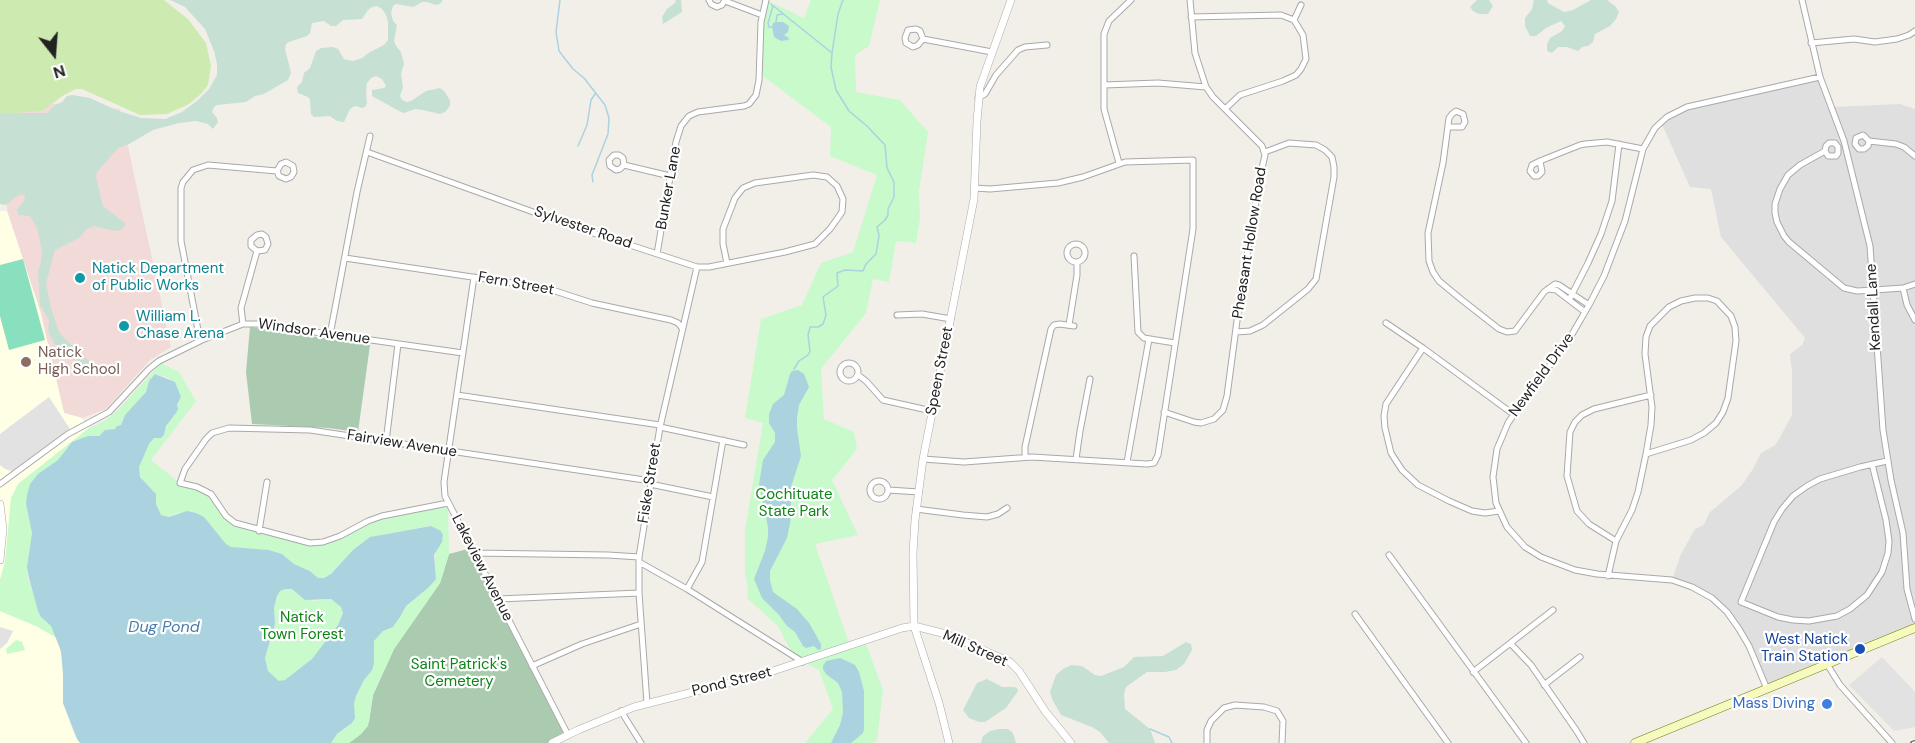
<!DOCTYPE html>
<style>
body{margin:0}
#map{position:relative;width:1915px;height:743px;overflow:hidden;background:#f2efe9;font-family:"DM Sans",sans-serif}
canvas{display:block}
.north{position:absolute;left:24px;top:24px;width:60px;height:60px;-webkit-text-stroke:4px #fff;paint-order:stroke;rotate:163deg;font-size:16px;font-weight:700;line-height:24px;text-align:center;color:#222}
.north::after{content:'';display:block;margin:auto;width:21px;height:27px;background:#222;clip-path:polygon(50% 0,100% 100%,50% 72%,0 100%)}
</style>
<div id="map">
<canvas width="1915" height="743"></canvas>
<div class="north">N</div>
</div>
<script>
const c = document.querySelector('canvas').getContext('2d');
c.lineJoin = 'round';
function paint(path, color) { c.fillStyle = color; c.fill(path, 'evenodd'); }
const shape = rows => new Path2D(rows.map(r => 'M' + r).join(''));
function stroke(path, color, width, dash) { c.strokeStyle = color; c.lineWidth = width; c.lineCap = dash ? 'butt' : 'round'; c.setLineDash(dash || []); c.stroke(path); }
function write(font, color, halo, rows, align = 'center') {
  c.font = font + ' "DM Sans",sans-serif'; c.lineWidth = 4.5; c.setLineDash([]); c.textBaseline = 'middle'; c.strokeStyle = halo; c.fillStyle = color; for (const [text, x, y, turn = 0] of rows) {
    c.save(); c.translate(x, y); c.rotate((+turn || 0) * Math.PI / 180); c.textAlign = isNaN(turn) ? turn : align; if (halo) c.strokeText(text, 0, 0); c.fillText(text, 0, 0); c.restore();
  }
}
paint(shape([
 [1820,77,1833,107,1900,104,1915,109,1915,628,1767,689,1738,627,1712,598,1672,580,1681,554,1695,529,1704,525,1709,513,1742,485,1753,469,1761,453,1774,446,1778,441,1792,415,1792,372,1790,354,1802,345,1805,338,1721,237,1711,189,1690,187,1661,122,1674,113]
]), '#e0dfdf');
paint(shape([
 [9,100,120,109,171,347,150,360,106,409,82,418,64,413,40,311,7,211]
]), '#f2dad9');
paint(shape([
 [0,211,7,211,40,310,64,413,82,418,89,428,18,484,5,562,0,580],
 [0,611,36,626,57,638,63,661,63,703,73,731,80,743,0,743]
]), '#ffffe5');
paint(shape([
 [0,0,164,0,188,19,206,43,211,66,208,85,202,93,189,104,167,114,140,115,82,89,76,89,64,95,42,111,0,114]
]), '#cdebb0');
paint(shape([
 [170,0,443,0,440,4,436,5,427,2,422,2,413,7,396,4,393,6,391,13,393,21,397,25,394,41,396,46,401,52,404,64,401,74,403,87,400,96,402,100,407,102,411,101,426,91,440,88,444,91,450,100,450,106,445,112,440,114,423,110,415,109,404,113,399,111,372,96,372,90,384,88,386,86,382,79,376,76,371,78,367,83,366,92,367,103,365,107,362,108,355,106,350,109,344,122,337,121,330,116,314,117,311,114,310,100,308,97,298,93,297,87,302,82,304,73,310,68,316,51,321,48,333,47,338,49,344,59,353,61,362,58,370,52,384,45,388,40,388,21,386,15,382,9,377,6,372,7,368,10,362,19,343,20,336,26,331,26,324,21,312,23,310,33,307,36,289,42,286,44,285,49,291,73,288,80,264,94,255,96,246,102,217,105,214,107,212,112,217,118,218,122,213,129,208,124,196,121,179,123,153,130,129,144,118,148,97,172,96,177,103,206,126,224,121,230,115,231,94,226,87,229,79,238,55,250,46,283,51,308,59,332,65,339,93,365,96,371,90,371,70,357,54,343,48,331,49,320,40,305,38,271,41,262,42,250,37,228,30,216,19,215,17,211,17,209,24,201,25,196,22,194,17,196,6,205,0,204,0,113,47,113,55,105,62,102,67,96,73,95,90,98,116,110,141,118,165,119,182,112,197,101,209,89,217,75,217,64,214,51,205,29,185,7],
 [676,0,681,0,682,12,663,24,662,17,667,9,675,3],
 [1477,0,1489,0,1493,6,1488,14,1479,14,1473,11,1470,7],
 [1534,0,1547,0,1548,3,1564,12,1573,10,1591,0,1607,0,1615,6,1619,12,1616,19,1610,26,1595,34,1593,42,1588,46,1582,47,1578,51,1567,47,1558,47,1552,53,1547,51,1547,44,1550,38,1562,31,1565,26,1561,21,1546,28,1536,36,1530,36,1525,26,1525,18,1532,9],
 [1186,642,1191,644,1192,650,1184,664,1176,670,1165,672,1147,672,1126,687,1124,694,1125,709,1150,729,1155,743,1109,743,1100,732,1092,727,1061,715,1052,699,1050,692,1056,675,1063,669,1071,665,1082,666,1095,675,1101,676,1124,667,1134,657,1163,656],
 [987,679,1002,687,1014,687,1017,688,1018,691,1006,708,985,722,979,722,969,718,963,710,977,683],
 [999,729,1008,729,1013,733,1016,743,981,743,983,736,990,731]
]), '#c6e0d4');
paint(shape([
 [250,327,370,345,358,432,328,428,252,424,246,372],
 [471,548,568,735,552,743,349,743,361,734,369,722,373,695,394,649,440,583,449,554]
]), '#aacbaf');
paint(shape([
 [766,0,804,18,811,0,880,0,869,46,855,55,856,92,900,100,928,132,919,191,920,219,916,243,896,241,889,282,873,279,866,313,821,369,824,419,854,432,857,449,832,480,858,535,815,544,851,649,866,644,883,690,877,739,874,743,805,743,833,709,819,670,794,657,778,626,747,598,748,589,745,572,745,530,763,423,745,418,761,319,802,305,821,263,853,252,877,175,830,156,831,127,760,74,760,29],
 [161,363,179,372,196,401,151,460,180,483,205,491,230,520,293,540,323,542,368,521,448,503,449,554,440,583,394,649,373,695,368,726,361,734,349,743,331,743,337,734,352,723,354,718,354,703,356,696,364,680,374,664,374,641,383,631,393,627,400,617,406,606,428,588,436,572,434,562,437,548,431,526,379,535,361,543,331,574,324,578,318,578,310,571,294,564,282,554,269,550,232,548,226,544,204,518,177,513,169,517,161,515,158,510,154,491,143,481,138,472,141,459,149,444,154,438,161,438,164,435,166,426,176,413,177,406,181,397,169,378,156,374,149,381,146,392,125,415,121,425,117,426,115,429,105,430,99,436,88,436,67,448,58,460,44,470,30,484,26,504,32,533,27,567,28,578,41,617,51,626,57,638,36,626,0,611,0,580,5,562,11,498,18,484,89,428,104,421,117,411],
 [286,589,292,589,300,596,312,601,331,599,341,607,343,612,338,625,312,660,285,681,278,681,268,671,265,658,275,624,274,608,277,596,280,591],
 [16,640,22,642,25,650,7,654,6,649]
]), '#c8facc');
paint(shape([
 [23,259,45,340,9,350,0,316,0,265]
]), '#88e0be');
paint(shape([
 [49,397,70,429,12,471,5,469,0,465,0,434],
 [0,627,13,631,7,643,0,649],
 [1882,657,1915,692,1915,727,1894,731,1849,685]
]), '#e2e2e2');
paint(shape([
 [776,22,783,22,789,26,788,32,784,35,789,38,788,40,781,41,774,37,772,27,773,23],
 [798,370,804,374,809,387,799,405,797,418,797,428,801,456,791,487,791,518,787,538,770,571,770,580,773,592,797,609,809,623,821,644,821,649,818,650,814,646,806,648,803,646,795,632,787,626,779,615,762,598,754,579,765,551,768,537,768,527,759,484,763,460,775,442,775,433,769,423,769,414,773,404,784,395,790,374,792,371],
 [155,374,175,382,181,397,177,405,178,409,176,413,166,426,164,435,161,438,154,438,149,444,139,467,140,477,156,494,156,504,161,515,169,517,187,511,196,513,204,517,226,544,231,547,269,550,282,554,294,564,310,571,318,578,324,578,331,574,353,550,370,537,431,526,441,531,443,535,442,542,434,555,436,579,428,588,406,606,400,617,393,627,383,631,374,641,374,664,372,670,364,680,356,696,354,703,355,718,352,723,337,734,331,743,80,743,77,739,63,703,63,675,61,651,51,626,41,617,38,611,29,578,27,567,32,533,26,504,27,495,30,484,38,474,58,460,72,442,88,436,99,436,105,430,115,429,117,426,121,425,125,415,146,392,149,381],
 [286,589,292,589,305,600,331,599,341,607,343,613,338,625,312,659,285,680,279,681,268,671,265,658,275,624,274,608,277,596,280,591],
 [840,658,855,665,859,672,864,691,864,729,863,733,851,743,831,743,840,725,843,713,842,692,838,683,826,674,823,669,823,666,826,661]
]), '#aad3df');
stroke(shape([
 [560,0,556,32,559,51,573,69,584,78,605,105,609,118,608,134,592,175,593,182],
 [771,4,832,53],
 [776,22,777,15,783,14],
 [772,27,769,27,768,23,773,6],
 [578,146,587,125,591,100,595,94],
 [794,369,799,361,808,355,810,351,808,335,810,327,818,327,823,324,826,315,823,297,838,286,837,273,845,270,863,271,866,264,876,254,879,236,877,227,885,220,888,215,888,209,894,197,894,182,887,168,885,145,867,126,849,111,836,90,831,67,832,53,838,14,843,0],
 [1150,729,1169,737,1172,743]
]), '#aad3df', 1.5);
const minor = shape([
 [709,0,711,4,717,7,722,5,725,0],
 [1802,0,1820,77,1844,141,1870,246,1883,430,1891,480,1903,533,1907,589,1915,619],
 [725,1,762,15],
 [1191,17,1281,15,1294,20,1303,35,1306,59,1301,69,1296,75,1283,81,1240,95,1225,109],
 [1294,20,1301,5],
 [923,39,918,45,913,47,906,43,905,38,908,30,916,29,920,31,923,39,992,52],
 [1811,43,1854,39,1875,42,1897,39,1909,35,1915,31],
 [1104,85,1158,83,1206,87],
 [978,98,985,94,996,75,1018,50,1025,47,1047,45],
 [1448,127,1462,127,1465,122,1463,114,1456,111,1452,114,1449,118,1443,163,1428,233,1429,261,1433,272,1439,281,1462,300,1499,329,1507,332,1515,331,1544,292,1555,284,1559,285,1589,305],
 [1869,141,1868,146,1864,149,1859,149,1855,144,1856,138,1863,135,1869,141,1896,144,1904,147,1915,156],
 [1825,151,1826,146,1829,143,1835,143,1838,147,1838,153,1836,156,1828,156,1825,151,1800,165,1788,175,1780,189,1775,204,1775,213,1777,222,1784,236,1789,242,1844,288,1857,291,1874,290,1903,288,1915,284],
 [367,152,572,226,697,267,709,267,785,252,815,244,830,229,842,212,843,199,837,186,827,177,813,175,755,183,743,188,735,198,723,229,723,244,727,263],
 [1540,161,1542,172,1538,176,1534,176,1530,171,1532,165,1540,161,1580,145,1585,144,1607,142,1643,149],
 [1119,163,1104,109,1104,34,1109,21,1131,0],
 [624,165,623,158,619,155,614,155,609,160,610,166,616,170,620,169,624,165,670,176],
 '1067 253a9 9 0 1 1 18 0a9 9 0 1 1-18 0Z',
 [657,254,676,142,681,126,689,116,698,112,744,106,749,104,756,95,759,80,761,22,766,0],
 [1134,256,1138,332,1144,338,1175,343],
 [345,258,546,288,592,303,671,320,678,323,682,328],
 [474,277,444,482,445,496,568,735],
 [1903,288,1907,305,1915,320],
 [1548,289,1556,290,1585,312],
 [1695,298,1708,298,1717,301,1731,316,1735,327,1736,341,1728,398,1723,412,1716,423,1704,433,1691,440,1646,454,1651,425,1652,407,1645,354,1646,337,1650,326,1669,307,1681,301,1695,298],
 [1569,300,1588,263,1601,234,1612,201,1619,144],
 [897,315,922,314,951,319],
 [1386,323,1423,348,1513,414],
 [243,324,241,308,257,251,265,250,268,244,266,237,262,234,257,235,251,240,251,246,257,251],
 [1069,325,1077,275,1077,262],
 [1236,332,1250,331,1263,325,1308,289,1316,279,1334,177,1334,167,1332,157,1325,150,1316,145,1289,143,1265,152],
 [330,335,357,192,370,136],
 [202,340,198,330,181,241,181,188,183,182,193,170,208,165,277,171,279,176,286,179,291,177,294,172,293,166,286,162,281,164,277,171],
 [1423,348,1386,404,1384,416,1385,428,1391,453,1402,470,1418,485,1449,501,1472,511,1485,513,1499,511],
 '840 372a9 9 0 1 1 18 0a9 9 0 1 1-18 0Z',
 [858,375,866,381,883,400,932,411],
 [457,395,660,425],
 [1164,412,1194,422,1201,423,1214,419,1223,410,1227,396,1240,298,1260,177,1265,155,1262,146,1213,97,1206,87,1195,53,1190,0],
 [660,427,744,445],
 [386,442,398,344],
 [1025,457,1025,447,1051,329,1054,325,1060,324,1074,326],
 [923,459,964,462,1032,457,1147,464,1154,463,1158,455,1193,229,1193,160,1125,162,1083,177,1058,183,990,189,975,188],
 [1076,459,1080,431,1090,379],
 [1127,462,1149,339],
 [1872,464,1886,520,1889,541,1888,553,1882,572,1867,595,1850,609,1837,616,1809,621,1793,620,1778,617,1741,602,1774,522,1782,509,1793,496,1807,486,1820,479,1860,467,1887,461],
 '870 490a9 9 0 1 1 18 0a9 9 0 1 1-18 0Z',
 [0,484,68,434,109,412,149,369,159,361,202,340,243,324,258,324,463,353],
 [650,484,713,497],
 [888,490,919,492],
 [448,503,382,516,368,521,340,536,323,542,310,543,235,523,226,516,211,494,197,487,180,483,185,469,206,439,212,433,229,428,310,430,651,481],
 [916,509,963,515,987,517,998,514,1007,508],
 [259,531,267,482],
 [1616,541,1589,524,1577,511,1567,476,1570,432,1575,422,1582,415,1594,409,1651,395],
 [474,553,608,555,639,557],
 [1389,555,1526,743],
 [639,562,687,589,803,662],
 [1608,576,1616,541,1632,510,1638,492,1646,454],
 [687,589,702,562,723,440],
 [498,599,639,593],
 [1355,614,1448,743],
 [1511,644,1531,665,1576,730,1584,743],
 [1827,664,1840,685,1892,743],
 [532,666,582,644,641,624],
 [1473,672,1553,610],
 [1544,685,1580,657],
 [1767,689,1749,646,1739,629,1727,612,1712,598,1692,587,1672,580,1597,574,1575,570,1541,557,1525,547,1507,527,1496,503,1493,477,1497,449,1508,423,1527,395,1567,343,1589,305,1604,276,1625,221,1643,149,1655,128,1667,117,1687,107,1820,77],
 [647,703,639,593,639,557,660,427,697,267],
 [621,711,641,743],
 [1207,743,1207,730,1211,721,1224,708,1235,705,1264,707,1277,711,1283,721,1282,743]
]);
const tertiary = shape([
 [0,504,3,529,0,560],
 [552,743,578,730,634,707,764,674,902,628,914,626,946,634,1010,662,1019,671,1045,711,1071,743],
 [949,743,939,703,914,626,913,553,915,520,923,459,974,199,977,121,980,87,1011,0]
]);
const secondary = shape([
 [1635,743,1915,628]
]);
stroke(minor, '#a9a9a9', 7);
stroke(tertiary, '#a9a9a9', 8);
stroke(secondary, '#707d05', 9);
stroke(minor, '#fff', 5);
stroke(tertiary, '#fff', 7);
stroke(secondary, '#f7fabf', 8);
const rail = shape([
 [1912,743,1915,742]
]);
stroke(rail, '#707070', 4);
stroke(rail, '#fff', 1.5, [4.5]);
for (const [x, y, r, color] of [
 [80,278,6,"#0f9aa8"],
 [124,326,6,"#0f9aa8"],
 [26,362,6,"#8d6e63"],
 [1860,649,6,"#1a4fb4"],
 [1827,704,6,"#3f7fe0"]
]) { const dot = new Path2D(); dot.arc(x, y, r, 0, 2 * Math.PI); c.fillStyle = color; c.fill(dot); stroke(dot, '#fff', 2); }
write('15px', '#222', '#fff', [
 ["Bunker Lane",669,188,-80],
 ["Sylvester Road",583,228,19],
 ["Pheasant Hollow Road",1250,243,-81],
 ["Fern Street",516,284,10],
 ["Kendall Lane",1874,307,-93],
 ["Windsor Avenue",314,332,8],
 ["Speen Street",940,371,-79],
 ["Newfield Drive",1542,375,-54],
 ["Fairview Avenue",402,444,9],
 ["Fiske Street",650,483,-81],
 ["Lakeview Avenue",482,568,63],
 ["Mill Street",975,649,24],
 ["Pond Street",732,682,-14]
]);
write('15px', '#0d838f', '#fff', [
 ["Natick Department",92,269],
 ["of Public Works",92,286],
 ["William L.",136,317],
 ["Chase Arena",136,334]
], 'left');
write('15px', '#785e54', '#fff', [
 ["Natick",38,353],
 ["High School",38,370]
], 'left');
write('15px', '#0c8416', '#fff', [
 ["Cochituate",794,495],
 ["State Park",794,512],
 ["Natick",302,618],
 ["Town Forest",302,635],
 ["Saint Patrick's",459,665],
 ["Cemetery",459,682]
]);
write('15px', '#164399', '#fff', [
 ["West Natick",1848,640],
 ["Train Station",1848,657]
], 'right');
write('15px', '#366cbe', '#fff', [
 ["Mass Diving",1815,704]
], 'right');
write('italic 16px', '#4a7aab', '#fff', [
 ["Dug Pond",164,628]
]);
</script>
